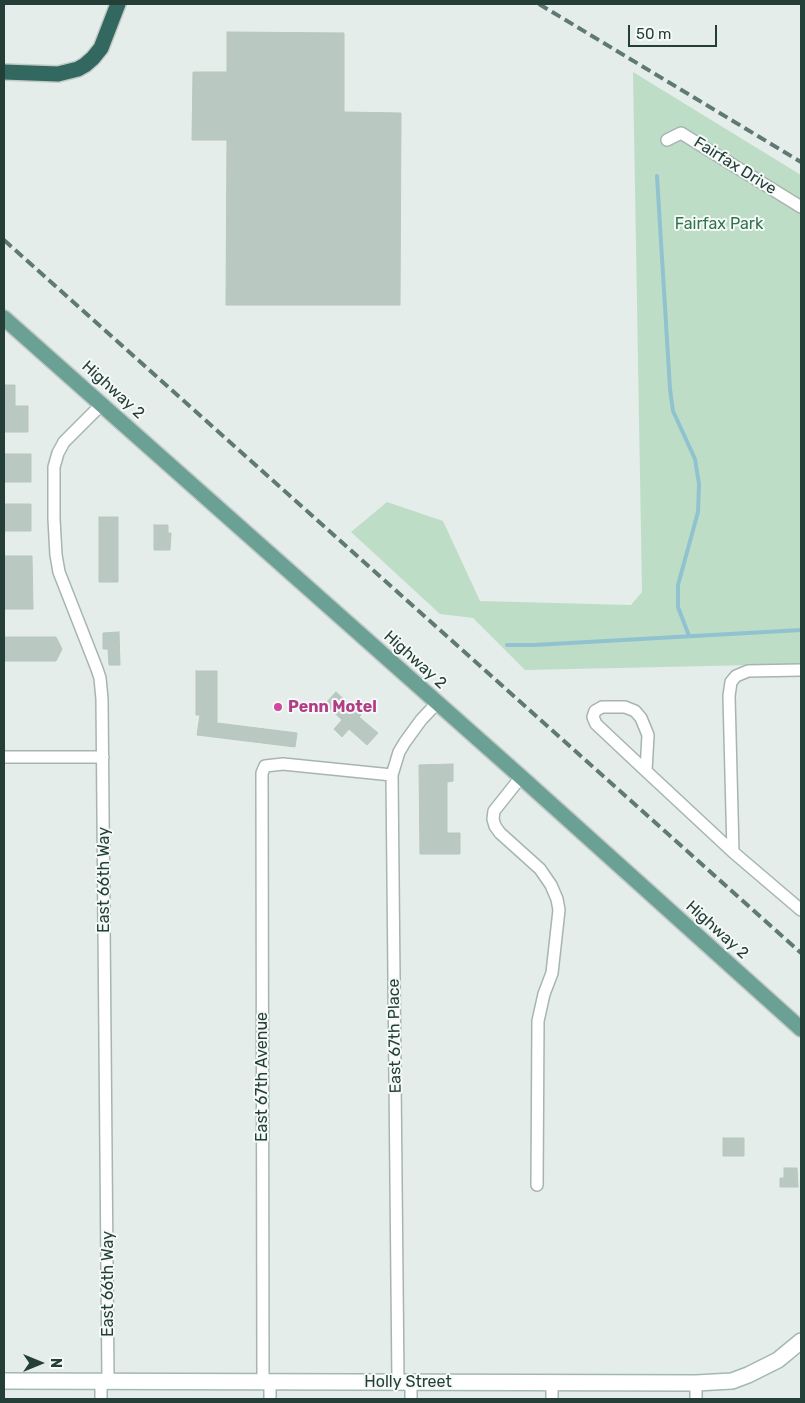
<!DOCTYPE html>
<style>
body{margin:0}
#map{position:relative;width:805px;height:1403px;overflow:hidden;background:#e4ede9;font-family:Rubik,sans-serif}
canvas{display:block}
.frame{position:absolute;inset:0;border:5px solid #243e38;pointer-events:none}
.north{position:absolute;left:15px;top:1338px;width:50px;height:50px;-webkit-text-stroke:4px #f5f9f7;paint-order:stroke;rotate:90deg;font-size:14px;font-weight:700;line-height:20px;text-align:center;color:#243e38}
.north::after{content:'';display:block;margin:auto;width:18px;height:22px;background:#243e38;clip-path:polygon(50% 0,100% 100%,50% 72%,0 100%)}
.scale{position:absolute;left:628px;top:25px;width:89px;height:22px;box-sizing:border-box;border:2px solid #243e38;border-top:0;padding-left:6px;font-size:15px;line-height:18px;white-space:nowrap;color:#243e38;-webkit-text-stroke:4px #f5f9f7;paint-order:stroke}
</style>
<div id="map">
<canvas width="805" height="1403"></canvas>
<div class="frame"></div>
<div class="north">N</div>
<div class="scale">50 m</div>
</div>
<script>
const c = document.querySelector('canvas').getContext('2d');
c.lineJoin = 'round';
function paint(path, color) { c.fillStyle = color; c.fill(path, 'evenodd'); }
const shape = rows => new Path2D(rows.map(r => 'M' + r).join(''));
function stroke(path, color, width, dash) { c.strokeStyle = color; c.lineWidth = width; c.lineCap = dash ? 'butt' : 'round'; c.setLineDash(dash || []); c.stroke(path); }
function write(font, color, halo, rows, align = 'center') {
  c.font = font + ' Rubik,sans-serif'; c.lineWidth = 4; c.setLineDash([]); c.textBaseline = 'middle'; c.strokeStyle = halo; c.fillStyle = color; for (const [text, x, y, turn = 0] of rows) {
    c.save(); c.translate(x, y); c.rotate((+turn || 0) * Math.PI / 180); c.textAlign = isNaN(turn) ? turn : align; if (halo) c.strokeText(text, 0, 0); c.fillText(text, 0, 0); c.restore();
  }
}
paint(shape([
 [633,72,801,175,801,664,525,670,473,618,440,614,351,532,387,502,443,521,480,601,631,605,642,592]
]), '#beddc7');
stroke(shape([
 [657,176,670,389,673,411,695,459,699,484,698,512,678,585,678,607,689,636],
 [507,645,534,645,801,630]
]), '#90c3cf', 4);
const building = shape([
 [227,32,344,33,344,112,401,113,400,305,226,305,227,140,192,140,193,72,227,72,227,32],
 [4,385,15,385,15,406,28,406,28,432,4,432,4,385],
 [4,454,31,454,31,482,4,482,4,454],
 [4,504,31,504,31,531,4,531,4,504],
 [99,517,118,517,118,582,99,582,99,517],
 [154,525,168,525,168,533,171,533,170,550,154,550,154,525],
 [4,556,32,556,33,609,4,609,4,556],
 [119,632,120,665,109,665,108,649,103,649,103,633,119,632],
 [4,637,56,637,62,649,56,661,4,661,4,637],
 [196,671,217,671,217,723,297,733,295,747,197,735,200,715,196,715,196,671],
 [336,692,361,715,359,717,378,733,367,745,349,729,342,737,334,729,342,720,325,704,336,692],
 [453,764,453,781,447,782,447,833,460,833,460,854,420,854,419,765,453,764],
 [723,1138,744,1138,744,1156,723,1156,723,1138],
 [784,1168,797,1168,798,1187,780,1187,780,1178,784,1178,784,1168]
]);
paint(building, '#bac8c2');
stroke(building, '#b7c6c0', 1);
const street = shape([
 [667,140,681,133,801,207],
 [102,404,64,442,58,453,54,467,54,519,56,555,59,572,97,669,100,678,102,699,108,1381],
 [4,757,103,757],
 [646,771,648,735,641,718,635,711,625,707,602,707,595,711,593,717,596,724,646,771,733,852,801,910],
 [521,777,494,811,493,819,495,826,500,833,540,869,551,885,557,899,559,910,552,973,544,994,538,1021,537,1185],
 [733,852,729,696,731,682,736,676,748,671,801,670],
 [101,1381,101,1399],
 [263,1382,262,773,265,766,283,764,392,775],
 [270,1382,270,1399],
 [398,1382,392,775,399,752,405,742,421,720,437,703],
 [411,1382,411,1399],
 [552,1383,552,1399],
 [696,1383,696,1399]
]);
const secondary = shape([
 [4,1381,696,1383,732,1381,748,1375,778,1360,801,1341]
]);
const primary = shape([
 [4,318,521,777,801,1029]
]);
const highway = shape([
 [4,72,58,74,78,69,85,65,93,58,101,48,118,4]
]);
stroke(street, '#a7b5b0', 14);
stroke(secondary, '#a3b8b1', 18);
stroke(primary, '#c2c9c7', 18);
stroke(highway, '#c2c9c7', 18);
stroke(street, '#fff', 11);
stroke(secondary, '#fff', 15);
stroke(primary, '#6ba094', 15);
stroke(highway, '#32685f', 15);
stroke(shape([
 [539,4,801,162],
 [4,240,801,953]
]), '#5f7973', 4, [10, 5]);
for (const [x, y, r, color] of [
 [278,707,5,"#d1479c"]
]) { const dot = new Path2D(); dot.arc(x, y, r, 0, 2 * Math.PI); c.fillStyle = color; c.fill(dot); stroke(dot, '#f5f9f7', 2); }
write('16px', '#243e38', '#f5f9f7', [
 ["Fairfax Drive",735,166,32],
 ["Highway 2",113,390,42],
 ["Highway 2",415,660,42],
 ["East 66th Way",104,880,-90],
 ["Highway 2",717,930,42],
 ["East 67th Place",395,1036,-91],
 ["East 67th Avenue",262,1077,-90],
 ["East 66th Way",108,1284,-90],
 ["Holly Street",408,1382]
]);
write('16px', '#31734c', '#f5f9f7', [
 ["Fairfax Park",719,224]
]);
write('bold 16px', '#b23c85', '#f5f9f7', [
 ["Penn Motel",288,707]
], 'left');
</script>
